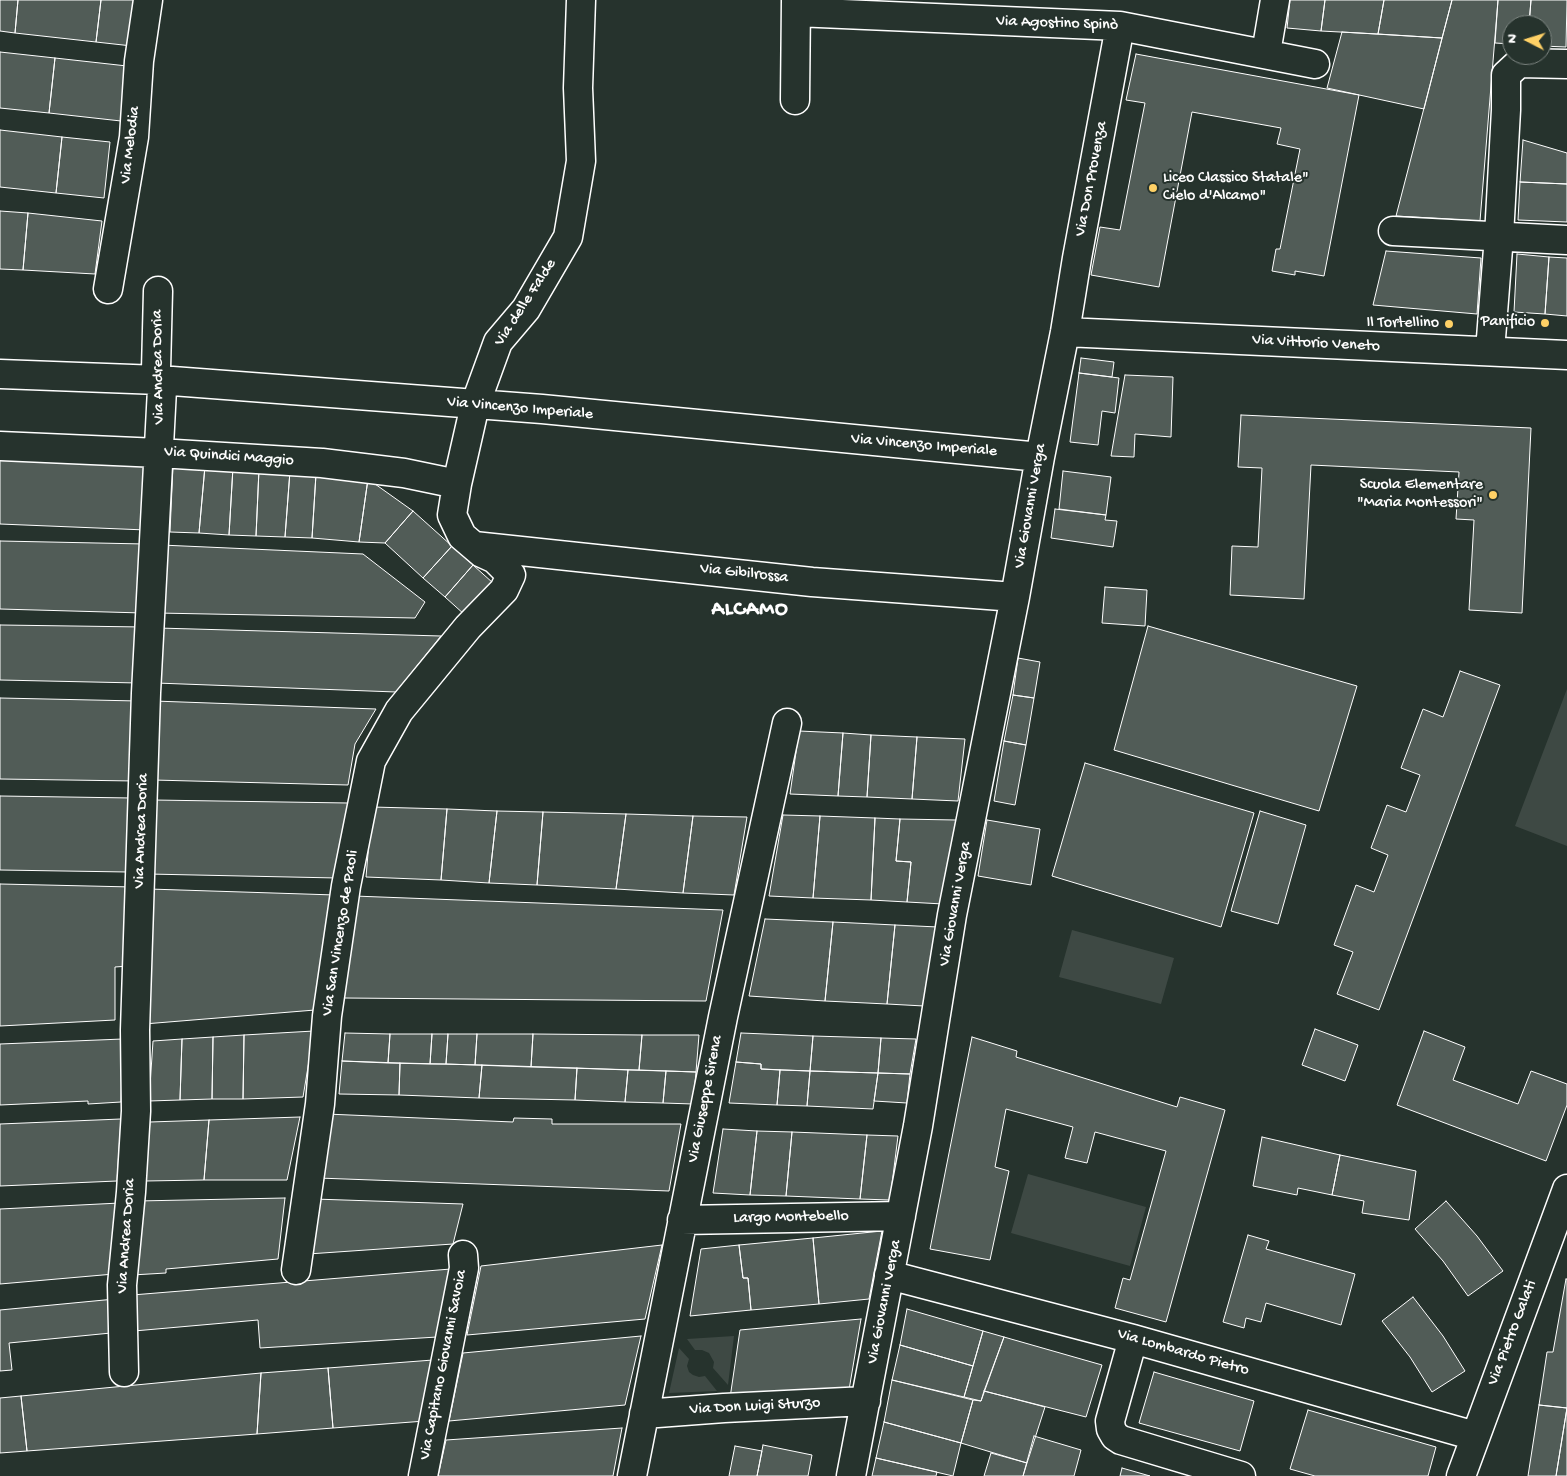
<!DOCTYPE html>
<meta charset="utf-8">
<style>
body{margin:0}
#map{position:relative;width:1567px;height:1476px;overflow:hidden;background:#26332d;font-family:"Gochi Hand",sans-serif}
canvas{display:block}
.north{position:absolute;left:1502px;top:15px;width:50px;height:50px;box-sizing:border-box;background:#26332d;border:1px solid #7d8581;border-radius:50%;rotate:275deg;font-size:14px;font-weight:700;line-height:20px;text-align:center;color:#fff}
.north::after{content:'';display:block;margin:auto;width:18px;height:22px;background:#ffd166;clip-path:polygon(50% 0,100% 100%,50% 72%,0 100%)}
</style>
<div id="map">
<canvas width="1567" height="1476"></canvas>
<div class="north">N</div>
</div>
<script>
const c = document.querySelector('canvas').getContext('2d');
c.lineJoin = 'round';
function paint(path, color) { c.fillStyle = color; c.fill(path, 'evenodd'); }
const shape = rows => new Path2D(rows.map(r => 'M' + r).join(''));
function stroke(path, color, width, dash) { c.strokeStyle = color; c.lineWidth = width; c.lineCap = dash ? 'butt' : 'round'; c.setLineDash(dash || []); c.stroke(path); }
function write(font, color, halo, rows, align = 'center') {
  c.font = font + ' "Gochi Hand",sans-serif'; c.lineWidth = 4; c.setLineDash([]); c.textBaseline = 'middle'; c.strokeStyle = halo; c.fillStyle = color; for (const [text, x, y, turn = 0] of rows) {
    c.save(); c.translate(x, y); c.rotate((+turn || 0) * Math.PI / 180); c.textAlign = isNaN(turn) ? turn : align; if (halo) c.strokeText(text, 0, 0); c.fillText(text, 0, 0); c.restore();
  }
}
paint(shape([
 [1567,689,1567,846,1515,826],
 [1072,930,1174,958,1161,1004,1059,977],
 [1028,1174,1146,1207,1130,1266,1011,1233],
 [734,1336,728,1385,713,1368,714,1362,709,1353,702,1350,695,1350,687,1339],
 [679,1348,689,1359,687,1366,689,1372,693,1375,699,1377,705,1376,717,1391,669,1393]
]), '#3e4944');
const building = shape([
 [0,0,18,0,15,33,0,31,0,0],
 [18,0,101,0,96,42,15,33,18,0],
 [101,0,137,0,132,46,96,42,101,0],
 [1290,0,1325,0,1321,31,1287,28,1290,0],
 [1325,0,1384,0,1378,34,1321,31,1325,0],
 [1384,0,1452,0,1442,38,1378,34,1384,0],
 [1452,0,1498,0,1480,221,1396,216,1452,0],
 [1498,0,1531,0,1529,25,1512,25,1512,44,1495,43,1498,0],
 [1531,0,1567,0,1566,47,1542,46,1542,25,1529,25,1531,0],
 [1342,32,1442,38,1424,109,1327,88,1342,32],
 [0,52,55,58,49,113,0,108,0,52],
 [1136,54,1359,95,1324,276,1295,271,1295,275,1272,271,1276,249,1280,249,1300,149,1277,144,1281,128,1192,112,1159,287,1091,275,1100,227,1120,230,1145,103,1126,100,1136,54],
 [55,58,127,66,121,121,49,113,55,58],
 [0,130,62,137,56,193,0,187,0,130],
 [62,137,110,142,104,198,56,193,62,137],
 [1523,140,1567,153,1567,184,1520,182,1523,140],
 [1520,182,1567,184,1567,222,1518,220,1520,182],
 [0,211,28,213,23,270,0,269,0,211],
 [28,213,102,221,95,274,23,270,28,213],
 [1386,251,1481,258,1477,314,1373,305,1386,251],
 [1517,254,1549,257,1545,314,1514,312,1517,254],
 [1549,257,1567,258,1567,316,1545,314,1549,257],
 [1081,358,1114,362,1112,377,1079,373,1081,358],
 [1079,373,1119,378,1115,413,1102,411,1098,445,1070,442,1079,373],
 [1125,375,1173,377,1171,437,1135,434,1134,457,1111,456,1125,375],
 [1241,415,1531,428,1522,613,1469,610,1474,520,1456,519,1459,472,1311,465,1304,599,1230,595,1232,546,1258,547,1262,468,1238,467,1241,415],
 [0,456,150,461,146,530,0,524,0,456],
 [173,465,205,466,199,533,170,532,173,465],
 [205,466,233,467,229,535,199,533,205,466],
 [233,467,259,469,256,536,229,535,233,467],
 [259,469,290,471,285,537,256,536,259,469],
 [290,471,316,474,312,538,285,537,290,471],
 [1063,471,1111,477,1106,515,1059,509,1063,471],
 [316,474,368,479,359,542,312,538,316,474],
 [368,479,413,511,385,543,359,542,368,479],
 [1055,509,1106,515,1105,520,1117,521,1113,547,1051,538,1055,509],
 [413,511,452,546,423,578,385,543,413,511],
 [0,541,145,544,143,613,0,609,0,541],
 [161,545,363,554,425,602,415,618,157,613,161,545],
 [452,546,473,565,445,597,423,578,452,546],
 [473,565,493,583,465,615,445,597,473,565],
 [1105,587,1147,590,1145,626,1102,623,1105,587],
 [0,625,144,627,138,683,0,680,0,625],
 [1148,626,1357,686,1319,811,1114,750,1148,626],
 [158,628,441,636,396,692,156,683,158,628],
 [1018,658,1040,662,1034,698,1013,695,1018,658],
 [1460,671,1500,685,1379,1010,1337,994,1353,952,1334,945,1356,885,1374,892,1388,855,1371,848,1387,805,1406,812,1420,775,1401,768,1423,709,1443,717,1460,671],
 [1013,695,1034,698,1026,745,1004,741,1013,695],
 [0,698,138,701,135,781,0,779,0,698],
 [154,701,376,709,355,744,348,785,153,780,154,701],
 [799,731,843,733,838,796,790,794,799,731],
 [843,733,871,735,867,797,838,796,843,733],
 [871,735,917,737,912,799,867,797,871,735],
 [917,737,965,739,958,801,912,799,917,737],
 [1004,741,1026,745,1015,805,994,801,1004,741],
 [1085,763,1254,813,1221,927,1052,876,1085,763],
 [0,796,132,798,128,872,0,870,0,796],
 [153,800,348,803,337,878,148,874,153,800],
 [372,807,447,809,441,880,366,877,372,807],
 [447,809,497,811,489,883,441,880,447,809],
 [497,811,543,812,537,885,489,883,497,811],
 [1260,811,1306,825,1278,924,1231,911,1260,811],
 [543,812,626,814,616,889,537,885,543,812],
 [626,814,693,816,683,893,616,889,626,814],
 [783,815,820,816,813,898,769,896,783,815],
 [693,816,747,817,734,895,683,893,693,816],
 [820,816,875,818,871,900,813,898,820,816],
 [875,818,900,819,896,861,911,862,907,902,871,900,875,818],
 [900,819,956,820,943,904,907,902,911,862,896,861,900,819],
 [987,820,1040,829,1031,885,978,876,987,820],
 [0,884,133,887,129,966,115,967,115,1020,0,1026,0,884],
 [149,889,335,895,315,1010,144,1024,149,889],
 [354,896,723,910,706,1001,344,998,345,962,354,896],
 [765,919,833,922,825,1001,749,996,765,919],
 [833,922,895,925,887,1004,825,1001,833,922],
 [895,925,938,927,924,1006,887,1004,895,925],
 [1315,1029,1358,1045,1345,1081,1302,1065,1315,1029],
 [314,1031,303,1097,243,1099,244,1035,314,1031],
 [1424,1031,1465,1047,1453,1080,1518,1104,1531,1071,1567,1084,1567,1105,1546,1161,1397,1105,1424,1031],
 [345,1033,390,1034,388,1063,342,1061,345,1033],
 [741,1033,813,1036,810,1071,761,1069,761,1064,736,1062,741,1033],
 [390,1034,432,1034,430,1064,388,1063,390,1034],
 [432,1034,448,1034,446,1064,430,1064,432,1034],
 [448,1034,477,1034,475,1065,446,1064,448,1034],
 [477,1034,533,1034,531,1067,475,1065,477,1034],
 [533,1034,642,1035,639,1070,531,1067,533,1034],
 [244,1035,243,1099,212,1099,213,1037,244,1035],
 [642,1035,699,1035,696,1072,639,1070,642,1035],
 [813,1036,881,1038,878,1073,810,1071,813,1036],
 [213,1037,212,1099,180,1100,182,1039,213,1037],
 [972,1037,1017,1051,1016,1057,1177,1107,1180,1097,1225,1110,1166,1322,1115,1308,1123,1278,1130,1280,1166,1151,1095,1132,1087,1163,1065,1158,1073,1127,1006,1109,995,1167,1009,1171,990,1260,930,1249,972,1037],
 [881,1038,916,1039,910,1074,878,1073,881,1038],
 [123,1039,121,1102,88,1104,88,1101,0,1105,0,1044,123,1039],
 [182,1039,180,1100,149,1101,153,1041,182,1039],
 [342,1061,400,1063,399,1095,339,1094,342,1061],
 [736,1062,761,1064,761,1069,780,1070,777,1105,729,1103,736,1062],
 [400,1063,482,1065,479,1098,399,1095,400,1063],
 [482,1065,577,1068,575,1100,479,1098,482,1065],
 [577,1068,628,1070,625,1102,575,1100,577,1068],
 [628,1070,666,1071,663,1103,625,1102,628,1070],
 [780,1070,810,1071,807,1106,777,1105,780,1070],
 [666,1071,696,1072,693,1104,663,1103,666,1071],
 [810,1071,878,1073,873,1109,807,1106,810,1071],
 [878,1073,910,1074,907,1103,874,1101,878,1073],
 [326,1114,513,1122,514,1118,552,1119,552,1124,681,1124,669,1191,318,1178,326,1114],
 [300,1117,287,1180,204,1180,209,1120,300,1117],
 [121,1119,117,1181,0,1186,0,1124,121,1119],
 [209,1120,204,1180,145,1181,150,1122,209,1120],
 [723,1129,757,1131,750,1195,713,1193,723,1129],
 [757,1131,792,1132,786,1196,750,1195,757,1131],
 [792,1132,867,1135,860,1199,786,1196,792,1132],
 [867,1135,898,1136,890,1200,860,1199,867,1135],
 [1262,1137,1340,1155,1332,1195,1298,1188,1297,1195,1253,1186,1262,1137],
 [1340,1155,1416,1171,1409,1220,1362,1213,1364,1201,1332,1195,1340,1155],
 [285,1198,278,1259,166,1269,166,1273,132,1275,137,1201,285,1198],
 [314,1199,463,1204,453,1244,308,1254,314,1199],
 [1446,1201,1477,1236,1503,1271,1468,1296,1443,1261,1415,1229,1446,1201],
 [120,1203,114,1274,0,1284,0,1209,120,1203],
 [882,1231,869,1299,819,1304,813,1238,882,1231],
 [1248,1235,1269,1241,1266,1249,1355,1274,1341,1325,1266,1303,1261,1322,1246,1318,1244,1328,1223,1322,1248,1235],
 [813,1238,819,1304,751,1310,748,1278,743,1278,739,1245,813,1238],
 [662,1245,645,1319,467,1335,481,1266,662,1245],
 [739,1245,743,1278,748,1278,751,1310,690,1316,701,1249,739,1245],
 [451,1269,437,1337,260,1348,258,1320,134,1331,132,1295,451,1269],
 [1566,1279,1567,1279,1567,1408,1539,1405,1547,1352,1553,1352,1566,1279],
 [1413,1297,1443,1336,1465,1371,1432,1392,1410,1357,1382,1321,1413,1297],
 [115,1299,111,1333,9,1343,12,1370,0,1371,0,1310,115,1299],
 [907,1309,983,1331,973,1366,900,1345,907,1309],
 [861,1319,849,1390,730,1398,740,1330,861,1319],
 [983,1331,1004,1337,981,1401,964,1397,983,1331],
 [641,1336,625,1405,449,1421,463,1353,641,1336],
 [1004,1337,1102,1365,1086,1417,984,1391,1004,1337],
 [900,1345,973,1366,964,1397,892,1380,900,1345],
 [433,1360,425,1421,333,1428,328,1368,433,1360],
 [328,1368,333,1428,257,1434,261,1373,328,1368],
 [1154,1372,1254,1401,1240,1451,1139,1423,1154,1372],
 [261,1373,257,1434,27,1451,21,1396,261,1373],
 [892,1380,973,1400,961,1443,884,1422,892,1380],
 [984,1391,1045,1407,1027,1463,961,1443,973,1400,981,1401,984,1391],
 [21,1396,27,1451,0,1453,0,1398,21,1396],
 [1539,1405,1567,1408,1556,1476,1528,1476,1539,1405],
 [1567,1408,1567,1476,1556,1476,1567,1408],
 [1308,1410,1436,1447,1428,1476,1315,1476,1290,1469,1308,1410],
 [884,1422,961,1443,953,1476,876,1458,884,1422],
 [622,1428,613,1476,438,1476,446,1440,622,1428],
 [1034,1436,1081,1450,1074,1476,1023,1476,1034,1436],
 [763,1445,812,1455,808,1476,757,1476,763,1445],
 [735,1446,762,1451,757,1476,729,1476,735,1446],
 [991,1453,1027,1463,1023,1476,984,1476,991,1453],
 [876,1458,937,1472,936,1476,872,1476,876,1458],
 [1122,1468,1150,1476,1120,1476,1122,1468]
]);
paint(building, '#515c57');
stroke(building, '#fff', 1);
const minor = shape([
 [796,12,1120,26,1315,64],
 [1266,53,1275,0],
 [795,100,796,0],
 [1393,231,1567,240],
 [108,289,134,137,139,61,148,0],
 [1065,332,1567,355],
 [1490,351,1499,236,1506,110,1506,75,1519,63,1567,64],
 [0,374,159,380,542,409,1040,457],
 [0,446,159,453,322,463,404,473,457,484],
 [474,546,812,582,1015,597],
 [682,1220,901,1216],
 [296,1270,320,1104,327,1016,346,886,371,761,399,711,468,627,504,590,511,575,495,559,482,553,462,536,452,515,457,484,475,405,498,342,526,309,568,237,581,161,578,88,581,0],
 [889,1275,1133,1339,1475,1436],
 [1133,1339,1110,1421,1111,1429,1115,1436,1121,1440,1241,1476],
 [124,1372,122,1285,131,1192,136,1111,135,1030,146,693,162,389,156,370,158,291],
 [644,1414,724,1408,866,1401],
 [423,1476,464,1268,463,1255],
 [632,1476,723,1017,787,723],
 [851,1476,918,1126,952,915,1015,597,1040,457,1065,332,1077,258,1120,26],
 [1461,1476,1567,1189]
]);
stroke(minor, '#fff', 31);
stroke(minor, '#26332d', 28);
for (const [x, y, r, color] of [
 [1153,188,5,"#ffd166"],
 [1545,323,5,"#ffd166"],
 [1449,324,5,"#ffd166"],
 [1493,495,5,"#ffd166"]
]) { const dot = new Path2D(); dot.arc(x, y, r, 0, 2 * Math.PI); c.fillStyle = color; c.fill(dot); stroke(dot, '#26332d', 2); }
write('16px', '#fff', '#26332d', [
 ["Via Agostino Spinò",1057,24,2],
 ["Via Melodia",131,145,-83],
 ["Via Don Provenza",1092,179,-79],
 ["Via delle Falde",526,303,-57],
 ["Via Vittorio Veneto",1316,344,3],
 ["Via Andrea Doria",159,367,-91],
 ["Via Vincenzo Imperiale",520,409,5],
 ["Via Vincenzo Imperiale",924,446,5],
 ["Via Quindici Maggio",229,457,4],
 ["Via Giovanni Verga",1031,506,-80],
 ["Via Gibilrossa",744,574,6],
 ["Via Andrea Doria",142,831,-88],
 ["Via Giovanni Verga",956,904,-80],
 ["Via San Vincenzo de Paoli",341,933,-81],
 ["Via Giuseppe Sirena",706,1099,-79],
 ["Largo Montebello",791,1218,-1],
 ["Via Andrea Doria",127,1236,-86],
 ["Via Giovanni Verga",885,1302,-79],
 ["Via Pietro Galati",1513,1333,-69],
 ["Via Lombardo Pietro",1183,1353,16],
 ["Via Capitano Giovanni Savoia",444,1365,-79],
 ["Via Don Luigi Sturzo",755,1407,-3]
]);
write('16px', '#fff', '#26332d', [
 ["Liceo Classico Statale\"",1163,179,"left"],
 ["Cielo d'Alcamo\"",1163,197,"left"],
 ["Panificio",1535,323],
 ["Il Tortellino",1439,324],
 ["Scuola Elementare",1483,486],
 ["\"Maria Montessori\"",1483,504]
], 'right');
c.letterSpacing = '1px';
write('bold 21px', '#fff', '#26332d', [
 ["ALCAMO",750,611]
]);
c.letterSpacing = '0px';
</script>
